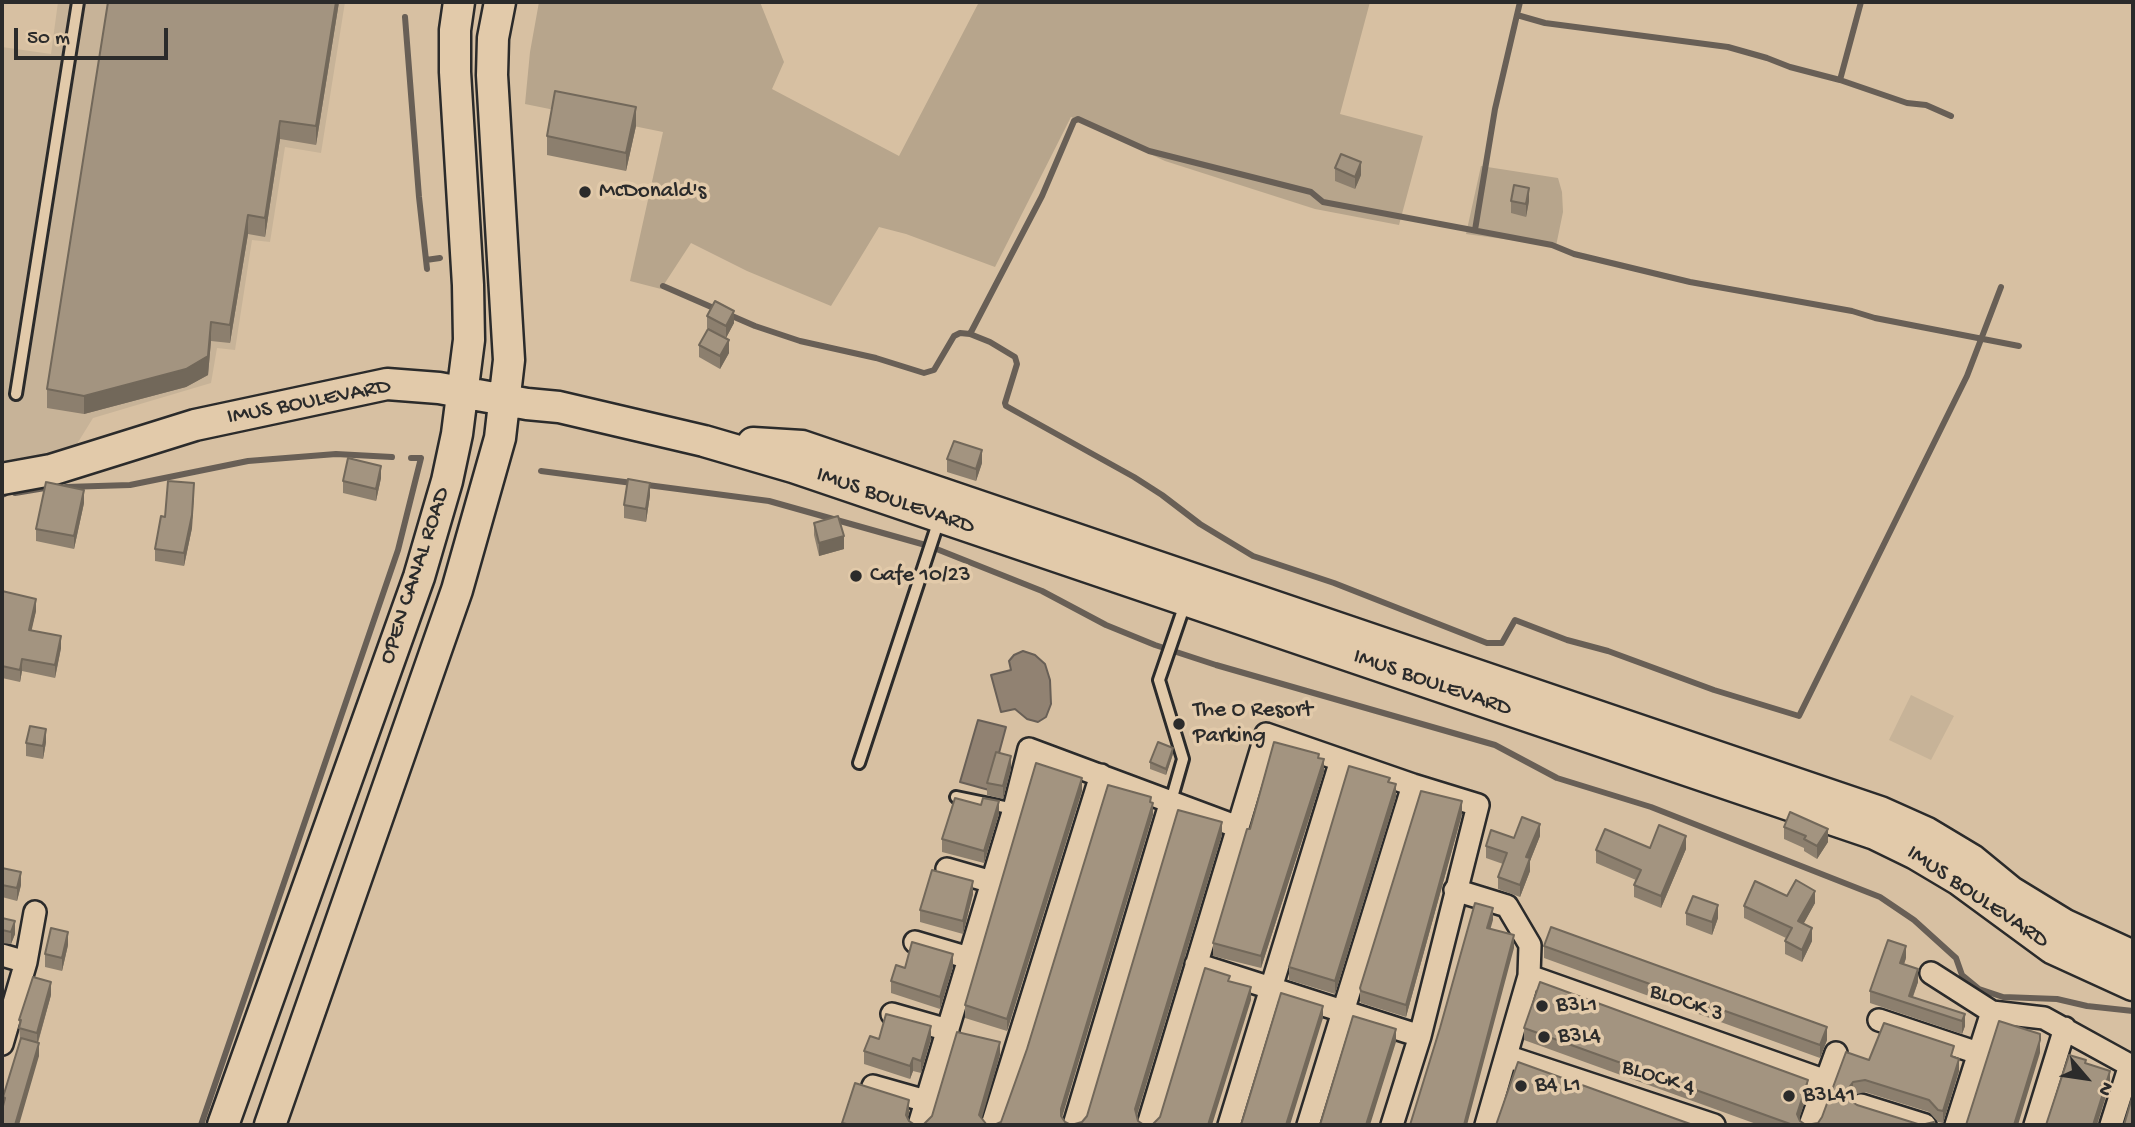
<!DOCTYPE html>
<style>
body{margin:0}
#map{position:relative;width:2135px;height:1127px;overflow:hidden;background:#d7c0a2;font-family:"Gochi Hand",sans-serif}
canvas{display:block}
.frame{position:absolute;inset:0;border:4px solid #2b2b2b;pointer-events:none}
.north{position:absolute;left:2051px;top:1043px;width:70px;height:70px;-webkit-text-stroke:5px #e2caaa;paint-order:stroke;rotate:119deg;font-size:19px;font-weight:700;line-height:28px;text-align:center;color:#2b2b2b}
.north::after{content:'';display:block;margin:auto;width:24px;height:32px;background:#2b2b2b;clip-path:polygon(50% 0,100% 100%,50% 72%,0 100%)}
.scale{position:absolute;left:14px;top:28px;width:154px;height:32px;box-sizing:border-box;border:4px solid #2b2b2b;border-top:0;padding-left:9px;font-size:21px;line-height:24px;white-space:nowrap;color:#2b2b2b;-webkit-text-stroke:5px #e2caaa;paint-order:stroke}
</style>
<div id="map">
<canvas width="2135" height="1127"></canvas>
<div class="frame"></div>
<div class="north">N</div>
<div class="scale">50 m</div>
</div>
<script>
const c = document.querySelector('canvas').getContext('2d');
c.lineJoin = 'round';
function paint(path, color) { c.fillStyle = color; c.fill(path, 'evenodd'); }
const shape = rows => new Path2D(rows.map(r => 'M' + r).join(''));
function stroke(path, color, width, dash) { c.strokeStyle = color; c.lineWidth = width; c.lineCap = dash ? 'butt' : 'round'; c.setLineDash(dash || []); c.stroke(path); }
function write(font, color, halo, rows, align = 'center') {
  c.font = font + ' "Gochi Hand",sans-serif'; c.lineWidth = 7; c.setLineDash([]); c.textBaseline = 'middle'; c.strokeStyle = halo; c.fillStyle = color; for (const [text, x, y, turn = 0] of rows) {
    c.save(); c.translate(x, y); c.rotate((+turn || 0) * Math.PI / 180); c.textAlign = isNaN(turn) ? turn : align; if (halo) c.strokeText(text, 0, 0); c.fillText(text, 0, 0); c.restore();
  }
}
paint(shape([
 [58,2,345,2,321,153,285,147,270,242,252,240,235,350,217,348,211,383,93,418,72,452,2,463,2,47,51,54],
 [1911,695,1954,716,1931,760,1889,740]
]), '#c7b398');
paint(shape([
 [539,2,760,2,784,62,772,89,899,156,979,2,1370,2,1340,114,1423,136,1399,225,1315,209,1165,161,1071,117,995,267,906,234,879,227,831,306,747,271,691,243,661,289,630,281,663,132,525,104,530,52],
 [1481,166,1558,178,1562,192,1563,212,1556,246,1466,234]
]), '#b7a58c');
const water = shape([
 [1023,651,1035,655,1045,664,1050,680,1051,704,1046,717,1038,722,1027,719,1015,709,1001,712,991,675,1011,670,1009,661,1014,655,1023,651],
 [978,720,1006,727,989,790,960,782,978,720]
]);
paint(water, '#918272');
stroke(water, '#685f56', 2);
stroke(shape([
 [1517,15,1545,23,1728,47,1767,58,1790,67,1840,80,1907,103,1926,105,1951,116],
 [405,17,419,197,427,269],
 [1840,80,1861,2],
 [1475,230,1495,109,1520,2],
 [426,260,440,258],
 [663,286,755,326,800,341,876,358,924,373,934,370,954,336,960,333,970,334,990,342,1015,357,1017,364,1005,403,1006,406,1134,477,1162,495,1200,524,1253,556,1334,583,1487,643,1502,643,1515,620,1567,640,1608,651,1714,690,1799,716,1967,376,2001,287],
 [970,334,1042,196,1074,121,1078,119,1149,151,1311,192,1323,202,1552,245,1574,254,1690,282,1852,311,1875,318,2019,346],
 [541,471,769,501,929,546,1042,591,1106,625,1155,645,1216,665,1495,745,1557,778,1651,807,1880,897,1914,920,1956,958,1962,975,1979,989,2003,997,2057,999,2087,1006,2133,1011],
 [66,487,130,485,248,461,336,454,392,457],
 [15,493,51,487],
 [2,495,5,494],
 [201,1125,398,550,421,458,411,458]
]), '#685f56', 6);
const lane = shape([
 [16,394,78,2],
 [859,763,939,520],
 [956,797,1014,809],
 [1171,801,1183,759,1159,680,1186,601]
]);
const street = shape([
 [947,869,992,882],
 [1455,890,1507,906,1530,945,1529,976,1486,1125],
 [915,942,969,958],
 [2,955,26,962],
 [1196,964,1420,1036],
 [1931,973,1992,1012,2044,1018,2133,1067],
 [1529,976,1826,1081],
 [892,1014,948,1030],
 [1879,1020,1978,1053],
 [2,1044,26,962,35,912],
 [1506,1056,1714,1125],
 [873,1086,926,1101],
 [1861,1105,1925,1125],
 [919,1125,1014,809,1029,749,1238,827],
 [992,1125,1101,775],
 [1074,1125,1171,801],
 [1148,1125,1266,734,1413,785,1478,805,1420,1036,1392,1125],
 [1229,1125,1341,760],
 [1308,1125,1413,785],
 [1810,1125,1836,1053],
 [1956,1125,1992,1012],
 [2035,1125,2065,1028],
 [2111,1125,2130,1065]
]);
const secondary = shape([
 [753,443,802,446,1880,812,1927,833,1972,860,2011,892,2065,925,2133,956],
 [2,479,51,470,195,425,387,384,439,388,527,404,559,407,704,441,793,467,1875,834,1916,854,1958,879,2052,948,2133,985],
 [223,1125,419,577,447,481,457,434,469,340,468,285,455,72,455,30,459,2],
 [270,1125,457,590,500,438,509,360,492,75,493,38,500,2]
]);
stroke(lane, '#2b2b2b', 16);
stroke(street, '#2b2b2b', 26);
stroke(secondary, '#2b2b2b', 35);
stroke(lane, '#e2caaa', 10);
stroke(street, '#e2caaa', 21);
stroke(secondary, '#e2caaa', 30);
paint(shape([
 [339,2,316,145,280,139,265,237,248,234,230,343,211,341,208,375,186,387,84,414,47,408,47,389],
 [636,126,626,171,547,155,547,136],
 [1335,168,1361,175,1355,189,1335,181],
 [1511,201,1529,201,1526,217,1511,213],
 [707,316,734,323,726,338,707,328],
 [699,345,729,353,720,369,699,357],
 [947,459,982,463,976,481,947,472],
 [381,478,376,501,343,493,343,481],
 [194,495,192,528,184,566,155,561,155,549,165,517],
 [650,495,646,522,624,518,624,505],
 [84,503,74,549,36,541,36,529],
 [814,523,844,549,819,556,814,535],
 [2,591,36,611,31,630,61,648,55,678,22,671,20,682,2,678],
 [46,742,43,759,26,756,26,743],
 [1173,754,1166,775,1150,769,1150,762],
 [1319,758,1324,772,1261,968,1213,956,1213,943,1250,829],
 [1011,769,1003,799,987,795,987,783],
 [1390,782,1396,797,1335,994,1289,980,1289,967],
 [1082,791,1007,1031,965,1018,965,1005],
 [999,814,984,863,942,852,942,839],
 [1462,814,1406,1017,1361,1003,1360,1001,1360,988],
 [1784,827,1828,842,1817,859,1804,851,1804,848,1784,839],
 [1540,836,1530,861,1530,871,1520,897,1498,889,1498,877,1503,864,1486,858,1486,846,1514,838],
 [1650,848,1686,849,1661,908,1634,897,1634,885,1636,880,1596,863,1596,850],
 [2,868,21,885,17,901,2,897],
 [973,894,963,934,920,922,920,910],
 [1787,896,1815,903,1803,924,1812,941,1802,962,1785,954,1785,941,1786,938,1744,918,1744,906],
 [1686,913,1718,918,1712,935,1686,925],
 [2,918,15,934,11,944,2,943],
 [68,945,62,971,45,967,45,954],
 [1544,946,1827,1040,1820,1058,1544,958],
 [1906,958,1904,964,1918,982,1913,997,1965,1014,1965,1026,1962,1034,1870,1003,1870,991],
 [953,967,940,1009,891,993,891,981,905,968],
 [51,995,38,1043,39,1056,3,1104,3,1097,20,1040,19,1020],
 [1524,1028,1808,1092,1799,1119,1800,1121,1806,1125,1818,1123,1869,1060,1954,1057,1959,1071,1943,1123,1938,1122,1929,1112,1865,1092,1853,1095,1850,1098,1851,1101,1857,1105,1921,1125,1934,1125,1759,1125,1524,1040],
 [879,1039,931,1039,921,1073,913,1071,910,1079,864,1064,864,1051]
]), '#8c7f6e');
paint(shape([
 [336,2,339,2,316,145,316,126],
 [636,107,636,126,626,171,626,153],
 [280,121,280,139,265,237,265,218],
 [1361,162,1361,175,1355,189,1355,177],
 [1529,188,1529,201,1526,217,1526,204],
 [248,215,248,234,230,343,230,325],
 [734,311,734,323,726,338,726,326],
 [211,322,211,341,208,375,186,387,84,414,84,396],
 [729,340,729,353,720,369,720,356],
 [982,450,982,463,976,481,976,469],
 [381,466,381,478,376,501,376,489],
 [194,483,192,528,184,566,184,553],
 [650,483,650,495,646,522,646,509],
 [84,490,84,503,74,549,74,536],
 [844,536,844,549,819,556,819,543],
 [36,599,36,611,29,642,29,630],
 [61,636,61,648,55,678,55,665],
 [22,659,22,671,20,682,20,670],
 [46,729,46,742,43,759,43,746],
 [1173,748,1173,754,1166,775,1166,769],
 [1011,756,1011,769,1003,799,1003,786],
 [1324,759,1324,772,1261,968,1261,956],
 [1082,778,1082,791,1007,1031,1007,1019],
 [1396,784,1396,797,1335,994,1335,981],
 [1151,797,1151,809,1153,803,1153,815,1061,1121,1061,1109],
 [999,801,999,814,984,863,984,851],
 [1462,801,1462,814,1406,1017,1406,1005],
 [1222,822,1222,835,1135,1122,1135,1109],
 [1540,824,1540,836,1530,861,1530,871,1520,897,1520,885,1526,857],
 [1828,829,1828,842,1817,859,1817,846],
 [1686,836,1686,849,1661,908,1661,896],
 [21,872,21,885,17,901,17,888],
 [973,881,973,894,963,934,963,921],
 [1815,891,1815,903,1798,934,1798,921],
 [1718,905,1718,918,1712,935,1712,922],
 [1493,908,1493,920,1487,941,1487,928],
 [15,921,15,934,11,944,11,932],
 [1812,928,1812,941,1802,962,1802,950],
 [68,932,68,945,62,971,62,958],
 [1514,935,1514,948,1467,1125,1464,1125],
 [1906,946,1906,958,1900,976,1900,963],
 [953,954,953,967,940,1009,940,997],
 [1918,969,1918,982,1910,1004,1909,996],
 [51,982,51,995,37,1045,37,1033],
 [1251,987,1251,1000,1212,1125,1208,1125],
 [1323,1006,1323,1018,1290,1125,1286,1125],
 [1965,1014,1965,1026,1962,1034,1962,1021],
 [931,1026,931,1039,921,1073,921,1061],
 [1827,1027,1827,1040,1820,1058,1820,1045],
 [1396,1029,1396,1042,1370,1125,1366,1125],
 [2040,1040,2040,1053,2018,1125,2014,1125],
 [1000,1042,1000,1055,980,1125,979,1115],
 [39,1043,39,1056,19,1125,15,1125],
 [913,1058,913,1071,910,1079,910,1066],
 [1959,1059,1959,1071,1943,1123,1943,1111],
 [2110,1071,2110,1084,2097,1125,2093,1125],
 [1808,1080,1808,1092,1797,1125,1797,1114],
 [1853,1082,1853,1095,1848,1102,1848,1089],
 [909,1100,909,1113,907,1125,906,1115]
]), '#72685a');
const building = shape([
 [108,2,336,2,316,126,280,121,265,218,248,215,230,325,211,322,208,356,186,369,84,396,47,389,108,2],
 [555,91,636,107,626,153,547,136,555,91],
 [1341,154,1361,162,1355,177,1335,168,1341,154],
 [1514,185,1529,188,1526,204,1511,201,1514,185],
 [715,301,734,311,726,326,707,316,715,301],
 [708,329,729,340,720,356,699,345,708,329],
 [954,441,982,450,976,469,947,459,954,441],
 [348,458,381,466,376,489,343,481,348,458],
 [628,479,650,483,646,509,624,505,628,479],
 [168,481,194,483,192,515,184,553,155,549,161,516,165,517,168,481],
 [46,482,84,490,74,536,36,529,46,482],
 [838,516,844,536,819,543,814,523,838,516],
 [2,591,36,599,29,630,61,636,55,665,22,659,20,670,2,666,2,591],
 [30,726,46,729,43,746,26,743,30,726],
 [1158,742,1173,748,1166,769,1150,762,1158,742],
 [1274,742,1319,754,1318,758,1324,759,1261,956,1213,943,1247,829,1250,829,1274,742],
 [996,752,1011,756,1003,786,987,783,996,752],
 [1036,763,1082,778,1007,1019,965,1005,1036,763],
 [1349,766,1390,778,1388,782,1396,784,1335,981,1289,967,1349,766],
 [1108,785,1151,797,1150,802,1153,803,1061,1109,1061,1116,1065,1122,1071,1125,1082,1122,1087,1116,1178,810,1222,822,1135,1109,1138,1121,1144,1125,1152,1125,1160,1117,1205,968,1230,976,1228,981,1251,987,1208,1125,994,1125,1001,1122,1027,1049,1108,785],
 [1421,791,1462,801,1406,1005,1361,991,1360,988,1421,791],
 [955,798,981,805,983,798,999,801,984,851,942,839,955,798],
 [1790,812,1828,829,1817,846,1804,839,1806,836,1784,827,1790,812],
 [1522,817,1540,824,1526,857,1530,858,1520,885,1498,877,1507,853,1486,846,1491,830,1514,838,1522,817],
 [1659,825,1686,836,1661,896,1634,885,1641,870,1596,850,1605,829,1650,848,1659,825],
 [2,868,21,872,17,888,2,885,2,868],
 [932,870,973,881,963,921,920,910,932,870],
 [1796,880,1815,891,1798,921,1812,928,1802,950,1785,941,1792,928,1744,906,1755,881,1787,896,1796,880],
 [1693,896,1718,905,1712,922,1686,913,1693,896],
 [1475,903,1493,908,1487,928,1514,935,1464,1125,1410,1125,1440,1028,1475,903],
 [2,918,15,921,11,932,2,930,2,918],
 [1551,927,1827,1027,1820,1045,1544,946,1551,927],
 [51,928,68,932,62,958,45,954,51,928],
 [1888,940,1906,946,1900,963,1918,969,1909,996,1965,1014,1962,1021,1870,991,1888,940],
 [912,942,953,954,940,997,891,981,896,965,905,968,912,942],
 [33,977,51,982,37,1033,19,1028,21,1020,19,1020,33,977],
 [1540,982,1808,1080,1797,1114,1800,1121,1806,1125,1818,1123,1822,1117,1846,1052,1869,1060,1884,1023,1954,1046,1951,1056,1959,1059,1943,1111,1938,1110,1929,1100,1865,1080,1853,1082,1848,1089,1851,1101,1857,1105,1921,1125,1934,1122,1933,1125,1793,1125,1524,1028,1540,982],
 [1281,993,1323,1006,1286,1125,1241,1125,1281,993],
 [886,1014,931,1026,921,1061,913,1058,910,1066,864,1051,870,1036,879,1039,886,1014],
 [1353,1016,1396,1029,1366,1125,1320,1125,1353,1016],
 [1999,1021,2040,1034,2040,1040,2014,1125,1966,1125,1999,1021],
 [957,1032,1000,1042,979,1115,987,1125,994,1125,851,1125,842,1123,855,1083,909,1100,906,1115,909,1121,915,1125,923,1125,932,1116,957,1032],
 [21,1038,39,1043,15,1125,2,1125,2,1110,5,1098,3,1097,21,1038],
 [2069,1055,2086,1060,2085,1063,2110,1071,2093,1125,2046,1125,2069,1055],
 [1518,1062,1693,1125,1496,1125,1518,1062],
 [2133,1094,2133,1125,2124,1125,2133,1094]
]);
paint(building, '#a39480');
stroke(building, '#72685a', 2);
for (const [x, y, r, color] of [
 [585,192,7,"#2b2b2b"],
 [856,576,7,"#2b2b2b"],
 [1179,724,7,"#2b2b2b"],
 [1542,1006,7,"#2b2b2b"],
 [1544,1037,7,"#2b2b2b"],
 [1521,1086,7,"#2b2b2b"],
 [1789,1096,7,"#2b2b2b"]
]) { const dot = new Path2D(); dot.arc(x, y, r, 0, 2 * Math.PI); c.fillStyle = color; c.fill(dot); stroke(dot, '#e2caaa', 2.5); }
write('23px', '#2b2b2b', '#e2caaa', [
 ["McDonald's",599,192],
 ["Cafe 10/23",870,576],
 ["The O Resort",1193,711],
 ["Parking",1193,737],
 ["B3L1",1556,1006],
 ["B3L4",1558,1037],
 ["B4 L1",1535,1086],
 ["B3L41",1803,1096]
], 'left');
write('23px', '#2b2b2b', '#e2caaa', [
 ["IMUS BOULEVARD",309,403,-11],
 ["IMUS BOULEVARD",895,502,19],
 ["OPEN CANAL ROAD",416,576,-72],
 ["IMUS BOULEVARD",1432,684,19],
 ["IMUS BOULEVARD",1977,898,34],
 ["BLOCK 3",1686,1004,19],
 ["BLOCK 4",1658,1079,18]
]);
</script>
